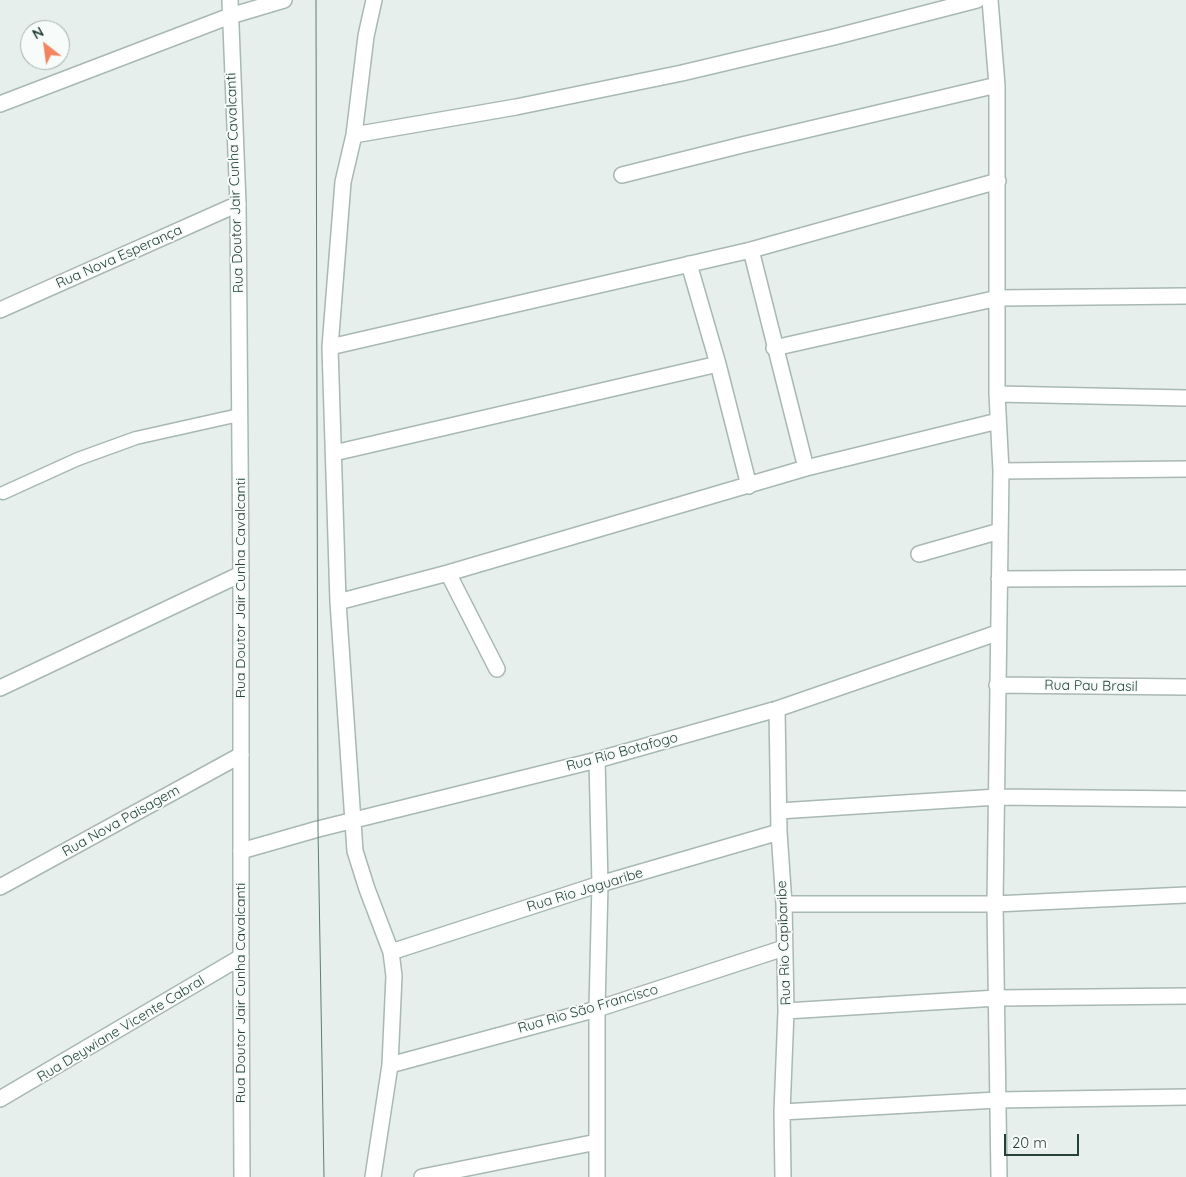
<!DOCTYPE html>
<meta charset="utf-8">
<style>
body{margin:0}
#map{position:relative;width:1186px;height:1177px;overflow:hidden;background:#e6efeb;font-family:Quicksand,sans-serif}
canvas{display:block}
.north{position:absolute;left:20px;top:20px;width:50px;height:50px;box-sizing:border-box;background:#f7fbf9;border:1px solid #a3b1ad;border-radius:50%;rotate:330deg;font-size:14px;font-weight:700;line-height:20px;text-align:center;color:#24423a}
.north::after{content:'';display:block;margin:auto;width:18px;height:22px;background:#f4845f;clip-path:polygon(50% 0,100% 100%,50% 72%,0 100%)}
.scale{position:absolute;left:1004px;top:1134px;width:75px;height:22px;box-sizing:border-box;border:2px solid #24423a;border-top:0;padding-left:6px;font-size:15px;line-height:18px;white-space:nowrap;color:#24423a;-webkit-text-stroke:4px #f7fbf9;paint-order:stroke}
</style>
<div id="map">
<canvas width="1186" height="1177"></canvas>
<div class="north">N</div>
<div class="scale">20 m</div>
</div>
<script>
const c = document.querySelector('canvas').getContext('2d');
c.lineJoin = 'round';
const shape = rows => new Path2D(rows.map(r => 'M' + r).join(''));
function stroke(path, color, width, dash) { c.strokeStyle = color; c.lineWidth = width; c.lineCap = dash ? 'butt' : 'round'; c.setLineDash(dash || []); c.stroke(path); }
function write(font, color, halo, rows, align = 'center') {
  c.font = font + ' Quicksand,sans-serif'; c.lineWidth = 4; c.setLineDash([]); c.textBaseline = 'middle'; c.strokeStyle = halo; c.fillStyle = color; for (const [text, x, y, turn = 0] of rows) {
    c.save(); c.translate(x, y); c.rotate((+turn || 0) * Math.PI / 180); c.textAlign = isNaN(turn) ? turn : align; if (halo) c.strokeText(text, 0, 0); c.fillText(text, 0, 0); c.restore();
  }
}
const service = shape([
 [3,493,78,459,136,438,239,415]
]);
const minor = shape([
 [990,0,997,85,997,394,1001,471,995,904,999,1177],
 [0,104,230,16,284,0],
 [354,135,516,107,682,73,834,37,977,0],
 [622,175,742,145,997,85],
 [751,250,806,468],
 [689,264,718,364,749,486],
 [0,310,238,204],
 [330,347,751,250,998,181],
 [774,348,998,298,1186,296],
 [997,394,1186,398],
 [334,453,718,364],
 [1001,471,1186,469],
 [919,554,1000,531],
 [448,573,497,669],
 [999,579,1186,578],
 [338,602,448,573,806,468,998,421],
 [997,685,1186,687],
 [0,688,241,574],
 [777,709,779,832,784,904,786,1011,782,1112,783,1177],
 [779,811,997,797,1186,799],
 [241,851,318,829,597,760,777,709,997,633],
 [0,887,241,755],
 [784,904,995,904,1186,895],
 [391,952,600,884,779,832],
 [786,1011,997,998,1186,996],
 [390,1065,597,1009,784,948],
 [0,1099,241,957],
 [782,1112,997,1100,1186,1097],
 [373,1177,390,1065,394,976,391,952,367,889,355,851,338,602,330,347,343,182,354,135,366,36,374,0],
 [422,1177,597,1142],
 [597,1177,597,1009,600,884,597,760]
]);
const tertiary = shape([
 [230,0,238,204,241,574,241,957,242,1177]
]);
stroke(service, '#a8b8b2', 15);
stroke(minor, '#a8b8b2', 18);
stroke(tertiary, '#a8b8b2', 18);
stroke(service, '#fff', 12);
stroke(minor, '#fff', 15);
stroke(tertiary, '#fff', 15);
stroke(shape([
 [316,0,318,829,324,1177]
]), '#5f7d75', 1);
write('14px', '#24423a', '#f7fbf9', [
 ["Rua Doutor Jair Cunha Cavalcanti",235,183,-92],
 ["Rua Nova Esperança",119,257,-24],
 ["Rua Doutor Jair Cunha Cavalcanti",241,588,-90],
 ["Rua Pau Brasil",1091,686,1],
 ["Rua Rio Botafogo",622,752,-15],
 ["Rua Nova Paisagem",121,821,-29],
 ["Rua Rio Jaguaribe",585,890,-17],
 ["Rua Rio Capibaribe",784,943,-92],
 ["Rua Doutor Jair Cunha Cavalcanti",241,993,-90],
 ["Rua Rio São Francisco",588,1009,-16],
 ["Rua Deywiane Vicente Cabral",121,1029,-31]
]);
</script>
